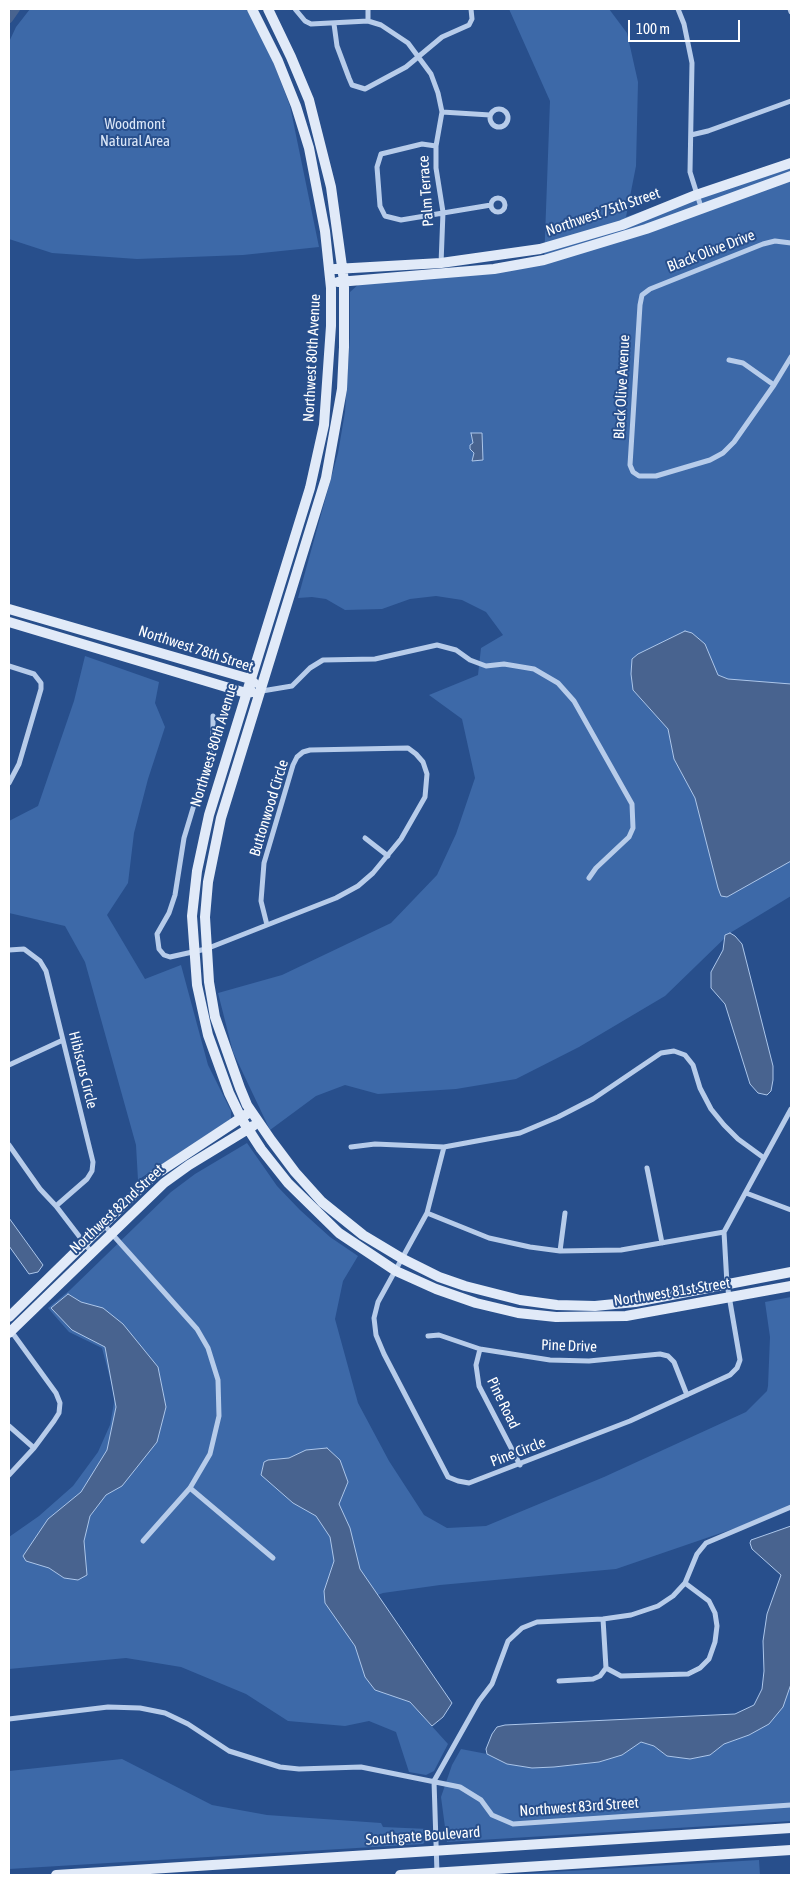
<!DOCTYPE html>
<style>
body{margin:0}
#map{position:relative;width:800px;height:1884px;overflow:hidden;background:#284f8c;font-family:"Asap Condensed",sans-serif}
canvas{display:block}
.frame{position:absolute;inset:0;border:10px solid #fff;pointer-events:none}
.scale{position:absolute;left:628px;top:20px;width:112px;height:22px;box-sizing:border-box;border:2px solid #fff;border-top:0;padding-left:6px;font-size:15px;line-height:18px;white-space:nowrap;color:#fff;-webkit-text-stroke:4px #284f8c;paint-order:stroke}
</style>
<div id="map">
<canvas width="800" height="1884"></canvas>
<div class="frame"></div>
<div class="scale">100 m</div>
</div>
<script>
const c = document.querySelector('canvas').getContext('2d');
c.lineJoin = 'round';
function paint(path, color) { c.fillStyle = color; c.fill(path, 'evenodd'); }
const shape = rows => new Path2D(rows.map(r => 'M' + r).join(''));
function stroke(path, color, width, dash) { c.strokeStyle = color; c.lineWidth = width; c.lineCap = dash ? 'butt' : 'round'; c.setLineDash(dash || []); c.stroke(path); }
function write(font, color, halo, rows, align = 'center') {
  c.font = font + ' "Asap Condensed",sans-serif'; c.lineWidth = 4; c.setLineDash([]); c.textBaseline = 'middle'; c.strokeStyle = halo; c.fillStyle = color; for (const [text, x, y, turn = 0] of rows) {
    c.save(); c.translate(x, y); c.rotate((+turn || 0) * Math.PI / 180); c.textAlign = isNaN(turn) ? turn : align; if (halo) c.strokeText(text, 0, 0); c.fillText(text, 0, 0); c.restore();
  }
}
paint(shape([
 [30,9,247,9,266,43,290,106,319,247,243,255,137,259,52,253,9,239,9,42,16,27],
 [509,9,609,9,627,33,638,82,636,166,626,217,791,158,791,896,730,933,665,996,579,1047,516,1079,456,1089,378,1094,345,1085,316,1096,270,1130,233,1052,218,993,282,975,391,923,437,875,456,834,475,778,462,719,429,695,478,675,481,648,503,635,486,612,462,600,436,596,410,599,382,609,345,610,326,599,312,597,298,598,338,453,345,412,350,338,350,292,360,283,544,264,550,101],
 [85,656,159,682,155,703,165,727,148,779,134,833,128,883,107,915,145,979,181,965,208,1065,231,1111,231,1119,138,1180,136,1145,85,962,65,926,9,913,9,821,38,806,74,701],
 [247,1143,277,1186,300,1210,330,1237,358,1256,343,1281,335,1319,358,1403,389,1461,424,1515,447,1528,486,1526,604,1477,746,1412,767,1391,768,1386,770,1337,765,1302,791,1297,791,1509,616,1569,440,1585,383,1593,332,1612,355,1646,365,1677,375,1690,410,1702,448,1744,434,1771,426,1775,409,1772,396,1732,369,1721,345,1726,288,1721,246,1694,181,1667,126,1658,9,1669,9,1537,39,1516,73,1486,98,1452,110,1425,115,1397,102,1348,69,1332,48,1308,70,1290,171,1192,195,1174],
 [791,1630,791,1821,447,1842,441,1797,452,1765,461,1749,487,1754,507,1764,532,1768,599,1762,622,1755,640,1742,654,1746,667,1756,710,1755,724,1744,749,1735,790,1650],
 [122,1759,212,1805,267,1815,381,1823,383,1827,428,1829,429,1837,423,1844,9,1869,9,1771],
 [759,1860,760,1875,506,1875,551,1872]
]), '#3d69a8');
const water = shape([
 [471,433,482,433,483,460,472,461,474,453,470,449,470,445,473,443,471,433],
 [685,631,692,633,705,644,718,675,728,679,791,684,791,861,727,897,721,896,718,888,695,798,674,759,668,729,633,690,631,674,632,659,638,654,685,631],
 [730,933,735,936,742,944,773,1066,773,1080,771,1091,767,1095,758,1093,750,1084,725,1004,711,988,711,972,723,950,725,935,730,933],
 [9,1218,43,1265,38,1272,29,1274,9,1246,9,1218],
 [68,1294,81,1302,103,1308,123,1324,158,1367,166,1407,157,1442,122,1486,106,1495,90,1516,84,1541,87,1575,78,1580,64,1578,49,1568,26,1561,23,1556,48,1519,81,1492,107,1450,116,1407,105,1347,72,1330,51,1308,68,1294],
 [327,1448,340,1460,348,1482,339,1504,350,1528,360,1569,452,1703,443,1717,432,1726,410,1702,375,1690,365,1677,355,1646,325,1603,324,1591,334,1561,330,1537,316,1516,293,1503,261,1475,264,1462,268,1460,289,1458,306,1450,327,1448],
 [791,1526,791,1684,783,1707,769,1724,749,1735,724,1744,710,1755,690,1759,667,1756,654,1746,641,1742,622,1755,599,1762,554,1767,532,1768,507,1764,487,1754,486,1749,492,1734,497,1727,505,1725,735,1714,754,1705,762,1689,764,1671,763,1641,767,1614,781,1575,752,1549,750,1543,751,1540,791,1526]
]);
paint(water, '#48638f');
stroke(water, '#acc6ea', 1);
stroke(shape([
 [9,19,16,9]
]), '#48638f', 8);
stroke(shape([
 [295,9,305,21,311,24,368,21,381,25,408,43,431,74,438,93,442,112,436,146,436,168,443,212,441,264],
 [678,9,684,24,692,63,690,172,701,207],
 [790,9,791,12],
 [368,21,368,9],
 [334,24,337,46,349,78,352,85,365,89,406,67,442,37,469,25,472,19,471,9],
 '490 118a9 9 0 1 1 18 0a9 9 0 1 1-18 0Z',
 [442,112,490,115],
 [691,135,708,131,791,101],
 [436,146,422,144,381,154,377,167,380,206,385,216,401,220,491,205],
 '491 205a7 7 0 1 1 14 0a7 7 0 1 1-14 0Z',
 [791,243,775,241,763,244,650,289,642,295,640,305,630,465,633,472,639,476,656,476,710,460,723,453,734,442,774,385,791,357],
 [729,360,743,363,774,385],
 [9,666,34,674,41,683,41,689,19,764,9,783],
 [262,691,292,686,310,668,323,660,375,659,437,645,456,650,470,660,486,666,504,664,534,669,558,683,574,701,632,804,633,828,629,837,596,868,589,878],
 [213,716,213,742,184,838,175,895,169,913,157,934,159,949,164,955,170,957,206,949,267,925,261,901,264,863,293,765,297,757,303,752,310,750,408,748,416,754,423,762,427,774,425,797,401,839,373,873,358,886,336,898,267,925],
 [365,838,388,856],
 [9,950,24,949,40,961,46,971,93,1162,92,1171,87,1179,56,1206],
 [9,1065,63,1040],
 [9,1145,40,1189,56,1206,92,1253],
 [351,1147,375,1144,444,1147,520,1133,558,1117,593,1099,661,1053,674,1051,685,1055,693,1065,700,1088,711,1109,724,1125,738,1139,764,1158],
 [444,1147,427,1213,378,1302,374,1318,376,1335,384,1354,448,1477,458,1481,469,1483,630,1421,730,1375,737,1368,740,1360,727,1284,724,1232,791,1109],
 [647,1168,662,1243],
 [746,1193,791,1210],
 [427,1213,489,1238,530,1247,560,1251,621,1250,724,1232],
 [104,1225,197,1329,208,1348,218,1380,219,1416,210,1454,190,1488,143,1541],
 [560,1251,565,1213],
 [428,1336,439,1335,480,1349,550,1360,589,1361,660,1354,668,1356,674,1362,687,1395],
 [480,1349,476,1365,479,1386,520,1465],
 [9,1426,34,1448],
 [9,1475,34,1448,54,1421,59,1413,60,1403,56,1393,11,1331],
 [190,1488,273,1558],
 [603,1619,606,1668,621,1676,688,1674,700,1668,709,1659,715,1642,717,1626,715,1613,709,1601,685,1583],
 [559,1681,593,1679,600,1676,606,1668],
 [9,1719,108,1707,140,1708,165,1713,188,1724,229,1751,280,1767,299,1769,361,1767,460,1787,481,1800,492,1815,513,1824,791,1805],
 [437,1873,434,1781,479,1701,492,1684,508,1641,522,1628,537,1622,603,1619,631,1615,658,1606,673,1596,685,1583,697,1554,706,1543,791,1507]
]), '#b7ccea', 5);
stroke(shape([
 [252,9,278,61,296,106,309,148,325,231,331,288,331,326,324,425,310,488,209,815,197,871,192,916,197,985,208,1035,229,1093,241,1118,261,1149,288,1183,339,1233,396,1271,436,1289,476,1303,518,1313,556,1317,626,1316,791,1286],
 [268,9,291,57,309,100,331,187,344,281,344,347,342,389,326,478,221,818,208,882,205,917,209,982,215,1017,240,1088,247,1105,271,1140,295,1172,322,1202,363,1235,403,1259,439,1277,465,1286,520,1300,557,1305,595,1306,635,1302,791,1272],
 [335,269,441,263,540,249,622,225,696,195,791,163],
 [338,282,494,269,544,260,646,229,791,176],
 [9,609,250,679,254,683],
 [9,622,246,693,252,692],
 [9,1317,153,1176,247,1114],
 [9,1333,164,1183,189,1165,253,1126],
 [56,1875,791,1828],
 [400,1875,791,1850]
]), '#e1eaf8', 10);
write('15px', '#dbe7f8', '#284f8c', [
 ["Woodmont",135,124],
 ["Natural Area",135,141]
]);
write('15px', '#fff', '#284f8c', [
 ["Palm Terrace",426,191,-94],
 ["Northwest 75th Street",603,212,-19],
 ["Black Olive Drive",711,251,-21],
 ["Northwest 80th Avenue",312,358,-87],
 ["Black Olive Avenue",622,387,-87],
 ["Northwest 78th Street",196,649,18],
 ["Northwest 80th Avenue",214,745,-73],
 ["Buttonwood Circle",269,808,-73],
 ["Hibiscus Circle",83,1070,76],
 ["Northwest 82nd Street",117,1209,-43],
 ["Northwest 81st Street",672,1292,-9],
 ["Pine Drive",569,1346,2],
 ["Pine Road",503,1403,64],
 ["Pine Circle",518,1452,-21],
 ["Northwest 83rd Street",579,1807,-4],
 ["Southgate Boulevard",423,1836,-4]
]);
</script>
